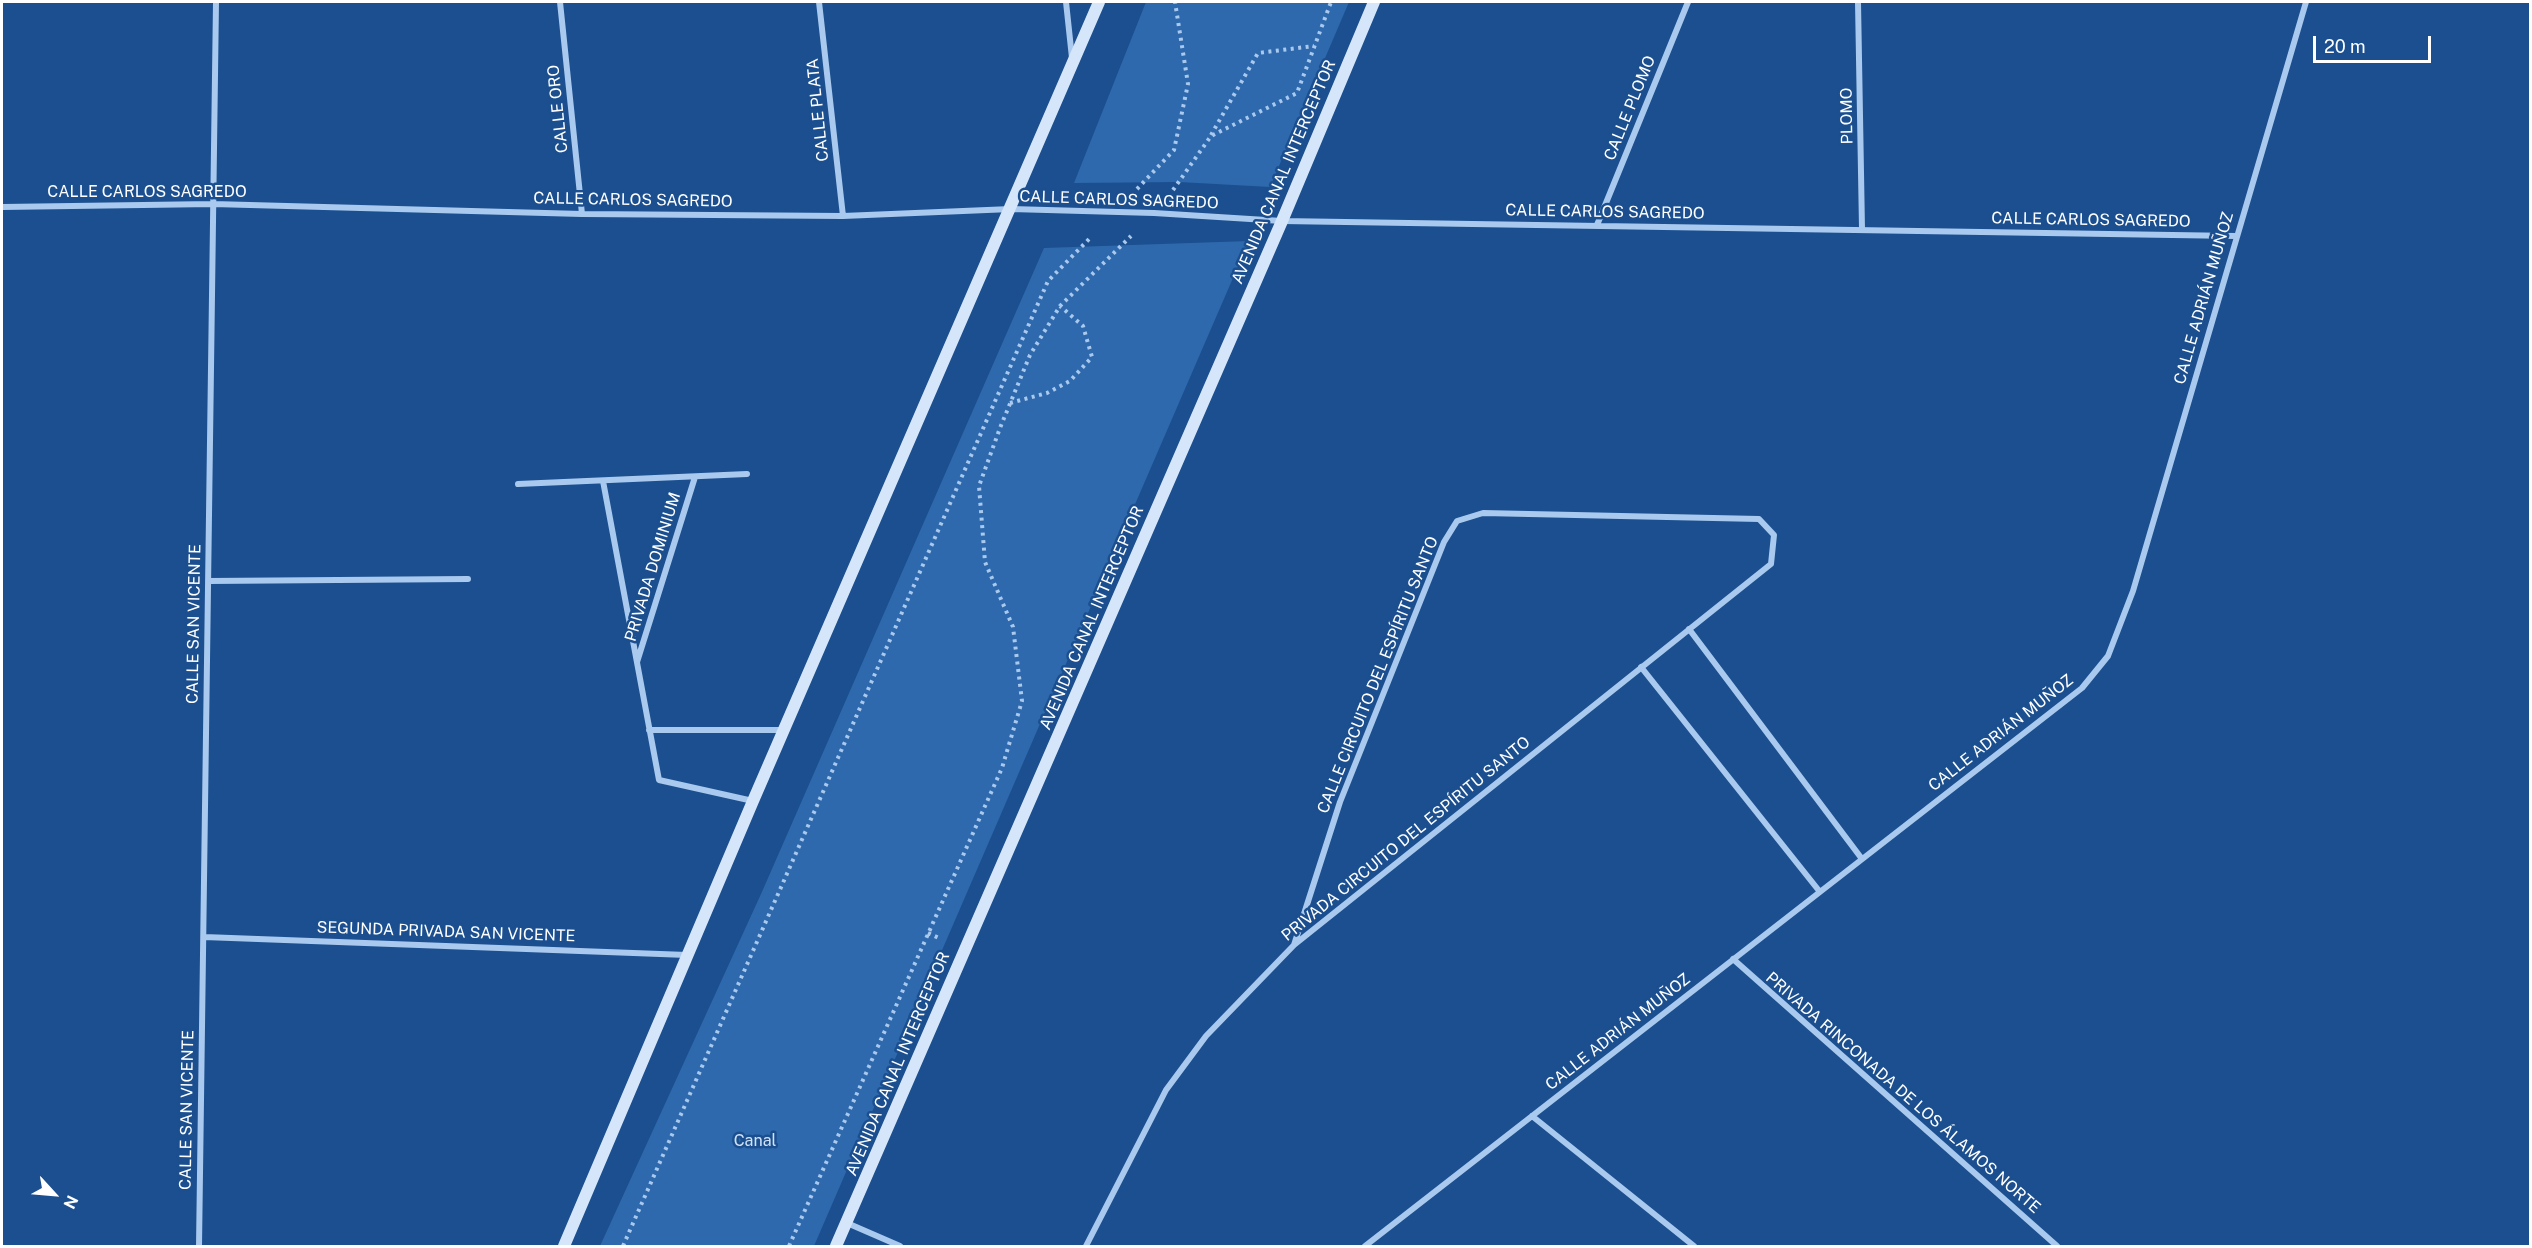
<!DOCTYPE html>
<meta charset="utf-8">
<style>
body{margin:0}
#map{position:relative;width:2532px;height:1248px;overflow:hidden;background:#1b4f8f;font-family:"Public Sans",sans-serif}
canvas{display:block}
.frame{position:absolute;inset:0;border:3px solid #fff;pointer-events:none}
.north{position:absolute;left:24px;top:1164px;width:60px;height:60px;-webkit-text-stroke:4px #1b4f8f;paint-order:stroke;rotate:116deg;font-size:16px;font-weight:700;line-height:24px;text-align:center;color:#fff}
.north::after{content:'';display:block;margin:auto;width:21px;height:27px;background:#fff;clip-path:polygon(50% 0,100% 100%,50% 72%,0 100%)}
.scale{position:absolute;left:2313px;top:36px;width:118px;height:27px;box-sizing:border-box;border:3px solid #fff;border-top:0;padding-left:8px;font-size:18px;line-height:21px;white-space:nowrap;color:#fff;-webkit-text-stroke:4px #1b4f8f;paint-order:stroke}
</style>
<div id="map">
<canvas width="2532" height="1248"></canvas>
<div class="frame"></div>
<div class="north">N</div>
<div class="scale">20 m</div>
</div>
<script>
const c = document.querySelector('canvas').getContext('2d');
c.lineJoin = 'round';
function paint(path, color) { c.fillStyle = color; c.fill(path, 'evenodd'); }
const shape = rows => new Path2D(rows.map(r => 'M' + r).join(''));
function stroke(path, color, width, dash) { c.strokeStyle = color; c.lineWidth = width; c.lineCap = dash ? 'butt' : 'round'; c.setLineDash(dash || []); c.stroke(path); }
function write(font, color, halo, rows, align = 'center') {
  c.font = font + ' "Public Sans",sans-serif'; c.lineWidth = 5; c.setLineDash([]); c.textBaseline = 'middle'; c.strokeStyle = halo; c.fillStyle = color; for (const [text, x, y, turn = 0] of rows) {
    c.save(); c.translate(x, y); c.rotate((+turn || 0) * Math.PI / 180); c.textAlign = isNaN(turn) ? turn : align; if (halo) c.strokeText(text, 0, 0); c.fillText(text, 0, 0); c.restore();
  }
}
paint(shape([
 [1146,2,1349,2,1270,187,1179,182,1074,183],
 [1249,241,814,1246,600,1246,761,894,1044,248]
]), '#2e69ad');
stroke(shape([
 [1211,135,1258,53,1314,46],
 [1137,189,1174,150,1188,84,1175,2],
 [1173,190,1211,136,1297,93,1331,2],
 [1010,403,1047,393,1070,381,1092,357,1083,326,1060,306],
 [928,933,941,939],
 [623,1246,1048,281,1092,236],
 [789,1246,1002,768,1022,701,1013,627,985,562,979,486,1000,428,1030,355,1060,306,1131,236]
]), '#a9c9ee', 4, [3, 4.5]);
stroke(shape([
 [560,2,582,214],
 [819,2,843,216],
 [1066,2,1072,58],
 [1858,2,1862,229],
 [2,207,213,204,582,214,843,216,1011,209,1154,213,1282,221,2236,236],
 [1597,225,1688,2],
 [603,481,659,780,753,801],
 [518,484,747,474],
 [208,581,468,579],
 [1689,629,1862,859],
 [637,662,695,477],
 [1641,667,1820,892],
 [649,730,783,730],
 [204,937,687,955],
 [1733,959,2057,1246],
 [1532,1116,1694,1246],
 [847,1223,900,1246],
 [199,1246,216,2],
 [1086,1246,1166,1090,1206,1036,1294,945,1771,564,1774,535,1759,519,1483,513,1457,521,1444,542,1340,802,1294,945],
 [1365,1246,2082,688,2108,656,2133,591,2306,2]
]), '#a9c9ee', 6);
stroke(shape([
 [564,1246,753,801,1099,2],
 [836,1246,1282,221,1374,2]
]), '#d6e6fa', 12);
write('16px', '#fff', '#1b4f8f', [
 ["CALLE PLOMO",1630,108,-68],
 ["CALLE ORO",558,109,-96],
 ["CALLE PLATA",818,110,-96],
 ["PLOMO",1847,116,-91],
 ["AVENIDA CANAL INTERCEPTOR",1284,172,-67],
 ["CALLE CARLOS SAGREDO",147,192],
 ["CALLE CARLOS SAGREDO",633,200,1],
 ["CALLE CARLOS SAGREDO",1119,200,2],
 ["CALLE CARLOS SAGREDO",1605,212,1],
 ["CALLE CARLOS SAGREDO",2091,220,1],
 ["CALLE ADRIÁN MUÑOZ",2204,298,-74],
 ["PRIVADA DOMINIUM",653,567,-73],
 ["AVENIDA CANAL INTERCEPTOR",1092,618,-67],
 ["CALLE SAN VICENTE",194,624,-89],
 ["CALLE CIRCUITO DEL ESPÍRITU SANTO",1378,675,-68],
 ["CALLE ADRIÁN MUÑOZ",2001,733,-38],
 ["PRIVADA CIRCUITO DEL ESPÍRITU SANTO",1406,839,-39],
 ["SEGUNDA PRIVADA SAN VICENTE",446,932,2],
 ["CALLE ADRIÁN MUÑOZ",1618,1032,-38],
 ["AVENIDA CANAL INTERCEPTOR",898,1064,-67],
 ["PRIVADA RINCONADA DE LOS ÁLAMOS NORTE",1903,1093,41],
 ["CALLE SAN VICENTE",187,1110,-89]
]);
write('16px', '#cfe3fa', '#1b4f8f', [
 ["Canal",755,1141]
]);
</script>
